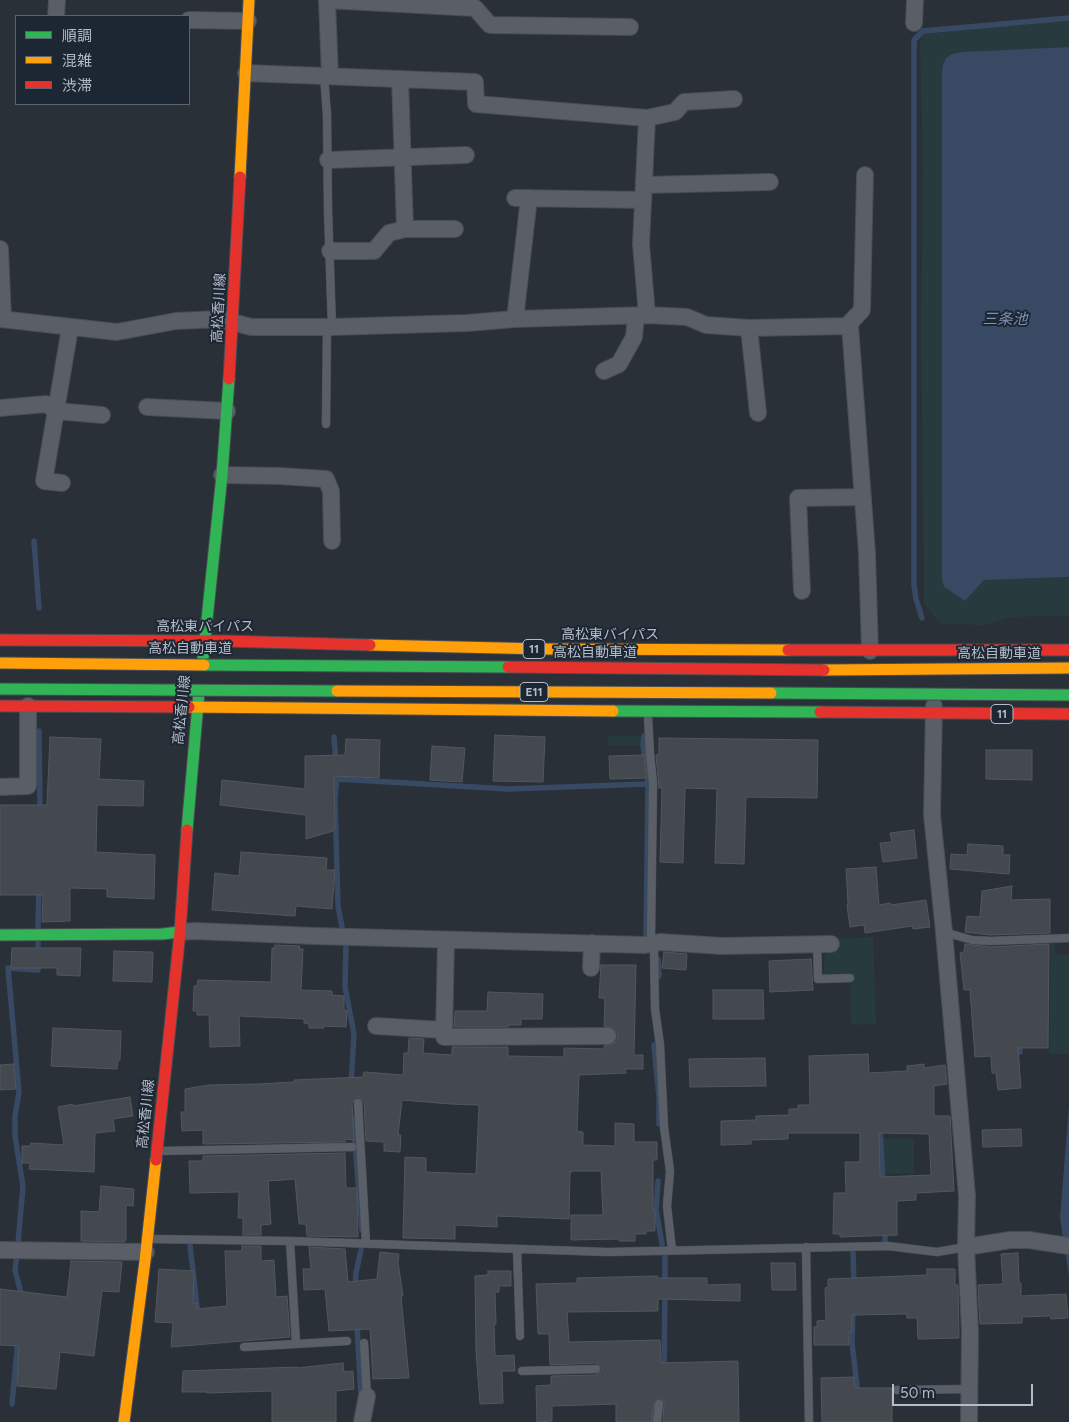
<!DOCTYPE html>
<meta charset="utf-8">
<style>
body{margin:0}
#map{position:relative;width:1069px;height:1422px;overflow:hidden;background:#2a3038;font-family:Figtree,"Noto Sans JP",sans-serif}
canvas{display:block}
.legend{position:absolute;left:15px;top:15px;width:175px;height:90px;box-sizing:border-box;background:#1d2633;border:1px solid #59626f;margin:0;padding:6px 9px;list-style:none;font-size:15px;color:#b4bcc9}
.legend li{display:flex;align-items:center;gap:10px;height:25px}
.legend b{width:25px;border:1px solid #59626f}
.scale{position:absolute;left:892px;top:1384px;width:141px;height:22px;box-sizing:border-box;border:2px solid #b4bcc9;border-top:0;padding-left:6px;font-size:15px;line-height:18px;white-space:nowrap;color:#b4bcc9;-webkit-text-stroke:4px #1d2633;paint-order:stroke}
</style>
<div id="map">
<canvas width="1069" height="1422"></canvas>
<ul class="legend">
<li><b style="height:6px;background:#30b455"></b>順調</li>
<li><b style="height:6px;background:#ff9f0a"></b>混雑</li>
<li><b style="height:6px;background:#e5322d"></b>渋滞</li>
</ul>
<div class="scale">50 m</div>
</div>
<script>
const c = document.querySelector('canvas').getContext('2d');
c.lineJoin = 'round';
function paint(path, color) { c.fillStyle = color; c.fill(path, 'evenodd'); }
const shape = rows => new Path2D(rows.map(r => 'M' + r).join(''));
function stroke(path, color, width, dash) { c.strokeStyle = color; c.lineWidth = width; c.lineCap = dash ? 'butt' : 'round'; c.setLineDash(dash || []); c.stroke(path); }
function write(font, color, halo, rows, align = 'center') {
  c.font = font + ' Figtree,"Noto Sans JP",sans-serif'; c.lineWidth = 4; c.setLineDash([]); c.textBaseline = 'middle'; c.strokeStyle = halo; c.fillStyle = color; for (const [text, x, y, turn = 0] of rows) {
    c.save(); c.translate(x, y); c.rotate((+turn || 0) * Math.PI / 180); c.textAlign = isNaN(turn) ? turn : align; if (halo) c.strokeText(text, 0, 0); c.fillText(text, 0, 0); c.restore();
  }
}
paint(shape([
 [1064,21,1069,21,1069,47,952,54,946,58,942,73,942,579,944,587,965,601,984,580,1069,577,1069,616,1012,617,985,625,941,624,924,604,921,331,923,169,920,43,923,34,930,31],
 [608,736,642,736,642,745,608,745],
 [873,937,876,1024,851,1025,850,973,824,974,824,957,829,950,837,950,837,939],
 [1051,941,1055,941,1055,954,1069,955,1069,1054,1049,1054],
 [882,1138,914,1139,914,1174,883,1173]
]), '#273a3e');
paint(shape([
 [1069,47,1069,577,984,580,965,601,944,587,942,579,942,73,943,65,946,58,952,54,963,52],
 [1069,1105,1069,1276,1060,1218]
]), '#384963');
stroke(shape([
 [34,541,39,608],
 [922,618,916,599,914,585,914,40,923,31,1069,18],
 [39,731,40,811],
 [644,736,643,745,648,784,646,939],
 [334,737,336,762],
 [337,777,335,799,338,906,343,932],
 [338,779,508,789,648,784],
 [38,928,39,888],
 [346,943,345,987,354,1034,351,1085],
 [658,959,659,976],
 [654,1045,659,1097,659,1124],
 [1020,1052,1020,1041],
 [353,1119,362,1230],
 [880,1127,883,1183],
 [658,1181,656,1210,662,1244],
 [885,1230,885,1241],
 [18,1243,23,1186,15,1136,15,1116,19,1092,8,968,38,970,38,940],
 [190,1245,198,1315],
 [853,1253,854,1286],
 [17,1255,15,1270,22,1297],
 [665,1284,665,1256],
 [355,1287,356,1273,361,1250],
 [853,1307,852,1343,858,1395],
 [357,1324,361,1397],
 [664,1369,665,1293],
 [12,1404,18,1339],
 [652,1422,657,1401]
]), '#384963', 5.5);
const building = shape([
 [495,735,545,737,543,782,493,781,495,735],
 [50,737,101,739,99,779,144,781,143,806,97,805,96,852,155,855,154,899,107,897,107,889,70,888,70,921,42,922,43,895,0,895,0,805,47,805,50,737],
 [659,738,818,740,817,798,746,797,744,864,715,863,717,789,685,788,683,863,660,862,662,788,659,788,656,755,659,755,659,738],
 [346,739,380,740,379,778,334,776,335,827,333,831,306,839,306,815,220,805,222,780,305,789,305,756,345,755,346,739],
 [432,746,465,748,462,782,430,780,432,746],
 [986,750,1032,750,1032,780,986,779,986,750],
 [644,755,647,778,610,779,609,756,644,755],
 [914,830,917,858,883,862,880,843,892,842,890,833,914,830],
 [968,844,1003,846,1003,855,1010,855,1009,874,950,869,951,854,967,855,968,844],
 [241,852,327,858,326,870,335,870,332,909,296,906,295,916,212,910,215,873,239,876,241,852],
 [876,867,879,905,890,903,891,905,926,900,930,927,913,929,912,926,865,933,864,925,850,927,847,905,848,904,846,869,876,867],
 [1012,886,1011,900,1050,899,1050,933,990,935,965,932,967,916,980,917,982,891,1012,886],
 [965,944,990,947,1049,944,1048,1048,1018,1048,1021,1088,998,1090,996,1073,992,1073,991,1056,975,1057,970,990,964,990,960,953,964,952,965,944],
 [275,945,300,946,299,949,303,949,301,990,332,991,332,995,344,996,344,1010,347,1011,346,1027,324,1026,324,1028,309,1028,309,1024,304,1023,304,1019,239,1016,240,1046,210,1047,209,1015,197,1015,197,1011,193,1011,194,986,197,986,198,980,271,982,272,948,275,948,275,945],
 [12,948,81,948,80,976,57,975,57,968,11,968,12,948],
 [114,951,153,952,152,982,113,981,114,951],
 [664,952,687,954,686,970,662,968,664,952],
 [811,959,813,990,770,992,769,961,811,959],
 [601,965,636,965,634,1055,643,1055,643,1069,625,1069,626,1073,579,1075,577,1131,583,1132,583,1145,615,1146,615,1123,634,1124,634,1142,657,1142,657,1160,653,1160,653,1210,655,1210,655,1231,646,1231,646,1234,635,1234,635,1241,619,1241,619,1239,571,1240,571,1215,603,1215,601,1171,572,1171,572,1172,570,1172,569,1219,497,1216,497,1227,455,1225,455,1239,403,1238,405,1157,426,1158,426,1172,476,1174,479,1105,451,1104,402,1100,398,1135,401,1135,400,1152,384,1151,384,1142,366,1141,364,1103,362,1100,358,1097,355,1099,352,1103,354,1140,345,1139,345,1142,203,1144,203,1130,182,1131,181,1112,185,1112,185,1089,209,1085,258,1084,294,1082,294,1080,363,1077,364,1072,403,1075,404,1053,408,1053,409,1038,424,1039,423,1053,452,1055,452,1047,508,1047,508,1056,564,1057,564,1048,604,1049,604,1046,613,1044,617,1040,618,1035,613,1028,604,1026,605,1002,604,998,599,998,601,965],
 [713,990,763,990,764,1019,713,1019,713,990],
 [488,992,543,994,542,1019,521,1019,521,1025,508,1025,508,1027,454,1027,455,1011,487,1011,488,992],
 [53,1028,121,1031,120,1060,118,1060,117,1069,51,1066,53,1028],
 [868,1054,869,1073,907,1071,907,1066,924,1064,924,1068,945,1065,947,1084,934,1086,934,1116,950,1116,954,1191,916,1193,916,1200,897,1201,897,1235,840,1237,840,1234,833,1234,834,1193,846,1193,845,1162,860,1162,860,1133,788,1133,788,1139,751,1140,751,1144,721,1145,721,1121,756,1120,756,1116,789,1115,789,1109,798,1109,798,1105,810,1105,809,1056,868,1054],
 [879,1133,929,1134,931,1175,880,1177,879,1133],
 [765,1058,766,1086,690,1087,689,1059,765,1058],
 [14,1064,16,1089,0,1090,0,1065,14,1064],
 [130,1097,133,1116,113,1119,115,1131,95,1133,94,1172,29,1169,30,1163,22,1163,22,1146,30,1146,31,1143,64,1145,58,1107,73,1104,73,1106,130,1097],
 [1021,1129,1022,1146,983,1147,982,1130,1021,1129],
 [345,1153,346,1188,357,1188,358,1237,307,1236,306,1224,299,1224,295,1179,268,1181,271,1224,261,1225,261,1235,243,1235,243,1218,238,1218,239,1192,190,1193,189,1161,203,1161,203,1156,345,1153],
 [101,1186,134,1189,133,1206,126,1205,126,1240,124,1242,81,1241,81,1211,99,1212,101,1186],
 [242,1246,261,1246,261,1261,274,1260,276,1297,287,1296,290,1337,171,1347,173,1323,155,1322,159,1269,194,1271,193,1303,197,1303,197,1309,227,1306,225,1251,242,1251,242,1246],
 [309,1247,345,1249,348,1282,377,1279,380,1252,399,1254,398,1262,403,1296,401,1296,409,1378,373,1379,370,1329,329,1331,325,1289,304,1290,303,1269,311,1269,309,1247],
 [1018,1253,1019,1283,1021,1283,1021,1296,1066,1294,1068,1318,1051,1319,1050,1316,1022,1317,1022,1323,980,1324,978,1285,1003,1284,1001,1254,1018,1253],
 [71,1261,122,1262,119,1292,102,1291,94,1356,60,1352,56,1389,17,1386,19,1346,0,1345,0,1289,67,1297,71,1261],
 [771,1263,795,1263,796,1290,772,1290,771,1263],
 [927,1269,955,1269,955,1285,958,1285,959,1338,918,1339,917,1318,907,1318,907,1314,852,1315,852,1332,849,1332,849,1345,814,1345,814,1327,817,1327,817,1321,826,1320,825,1288,828,1287,828,1279,927,1275,927,1269],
 [488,1271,511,1271,511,1286,499,1286,499,1292,495,1292,496,1324,494,1324,495,1356,514,1355,515,1371,502,1371,503,1403,480,1404,476,1351,475,1276,488,1275,488,1271],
 [657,1276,657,1278,707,1278,707,1285,740,1284,740,1301,658,1299,658,1311,567,1312,569,1342,660,1340,661,1363,738,1361,739,1422,663,1422,664,1402,659,1398,654,1403,651,1422,616,1422,616,1404,552,1406,552,1421,537,1422,536,1386,551,1385,551,1376,596,1375,599,1373,602,1369,600,1366,596,1363,550,1365,549,1334,538,1334,536,1284,577,1283,577,1278,657,1276],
 [343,1363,344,1372,353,1371,354,1389,336,1391,336,1422,272,1422,272,1391,207,1393,207,1392,182,1392,183,1371,297,1367,297,1368,343,1363],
 [854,1377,855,1388,892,1388,892,1422,822,1422,821,1378,854,1377]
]);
paint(building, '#444950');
stroke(building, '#52575f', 1);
const lane = shape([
 [324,76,327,115,328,211,332,327],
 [326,424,327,326],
 [648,716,650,754,653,783,651,936,654,950,655,1009,660,1045,664,1127,670,1171,667,1206,672,1250],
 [944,932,972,940,990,941,1069,938],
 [817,944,818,979,850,978],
 [358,1103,366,1243],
 [160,1151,352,1147],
 [149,1239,290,1241,607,1252,888,1246,937,1252,966,1247],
 [290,1241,296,1344],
 [806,1247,809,1422],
 [517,1249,520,1336],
 [364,1343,367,1396],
 [244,1347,347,1341],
 [522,1371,596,1369],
 [897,1390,969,1389],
 [657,1422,659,1404]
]);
const street = shape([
 [56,16,57,0],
 [189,20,248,21],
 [914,23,915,0],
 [246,73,475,82,476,104,647,118,641,244,647,315],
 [330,76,327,0,475,8,490,25,630,27],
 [400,79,405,229],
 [647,118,675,112,684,102,734,99],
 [328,160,466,155],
 [644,185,770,182],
 [515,198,643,200],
 [0,249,3,319],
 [330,251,374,251,389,233,405,229,455,229],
 [0,319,117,332,176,321,221,319,251,327,332,327,467,323,515,319,647,315,687,317,706,325,749,328,850,326,867,553,870,651],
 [515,319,529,198],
 [847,326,862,310,865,175],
 [749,328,758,413],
 [604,371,619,364,634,337,636,316],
 [147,407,227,411],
 [0,408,46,404,56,411,102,415],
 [222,475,280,476,326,479,331,491,332,541],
 [62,483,44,481,70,328],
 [802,591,798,498,863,497],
 [934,706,932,815,944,932,967,1196,966,1247,970,1332,969,1422],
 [0,787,28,786,28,706],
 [180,932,195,931,315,936,645,945,660,942,722,946,831,944],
 [446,940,444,1037,608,1036],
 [591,968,592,943],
 [376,1026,444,1030],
 [966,1247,1010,1240,1029,1240,1069,1246],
 [0,1250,146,1252],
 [362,1422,367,1396]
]);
const fast = shape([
 [203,658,222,475,229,379],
 [613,711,820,712],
 [187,830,199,692],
 [0,935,162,934,180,932]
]);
const slow = shape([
 [240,177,249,0],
 [370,645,545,649,788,650],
 [189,707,613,711],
 [124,1422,145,1261,156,1160]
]);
const jam = shape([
 [229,379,240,177],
 [0,640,224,641,370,645],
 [788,650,1069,650],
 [0,706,189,707],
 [820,712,1069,714],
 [156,1160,180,932,187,830]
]);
stroke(lane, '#484c53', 9);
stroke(street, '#484c53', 18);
stroke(fast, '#484c53', 13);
stroke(slow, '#484c53', 13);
stroke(jam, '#484c53', 13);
stroke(lane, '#5a5e66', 8);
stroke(street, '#5a5e66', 16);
stroke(fast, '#30b455', 11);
stroke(slow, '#ff9f0a', 11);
stroke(jam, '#e5322d', 11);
const fastBridge = shape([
 [204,665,508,667],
 [0,689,337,691],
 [771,693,1069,695]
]);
const slowBridge = shape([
 [0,663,204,665],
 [824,670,1069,668],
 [337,691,771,693]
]);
const jamBridge = shape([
 [508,667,824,670]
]);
stroke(fastBridge, '#474c53', 13, []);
stroke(slowBridge, '#474c53', 13, []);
stroke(jamBridge, '#474c53', 13, []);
stroke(fastBridge, '#30b455', 11);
stroke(slowBridge, '#ff9f0a', 11);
stroke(jamBridge, '#e5322d', 11);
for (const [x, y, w] of [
 [534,649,22],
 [534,692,28],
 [1002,714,22]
]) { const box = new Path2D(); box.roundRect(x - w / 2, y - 9.5, w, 19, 4); c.fillStyle = '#1d2633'; c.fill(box); stroke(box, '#b4bcc9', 1); }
write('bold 12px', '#b4bcc9', null, [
 ["11",534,649],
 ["E11",534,692],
 ["11",1002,714]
]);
write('14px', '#b4bcc9', '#1d2633', [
 ["高松香川線",219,308,-87],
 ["高松東バイパス",205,627],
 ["高松東バイパス",610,635],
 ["高松自動車道",190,649],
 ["高松自動車道",595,653],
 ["高松自動車道",999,654],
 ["高松香川線",182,710,-84],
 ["高松香川線",146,1114,-84]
]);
write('italic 15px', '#7c92b1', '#1d2633', [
 ["三条池",1005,320]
]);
</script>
